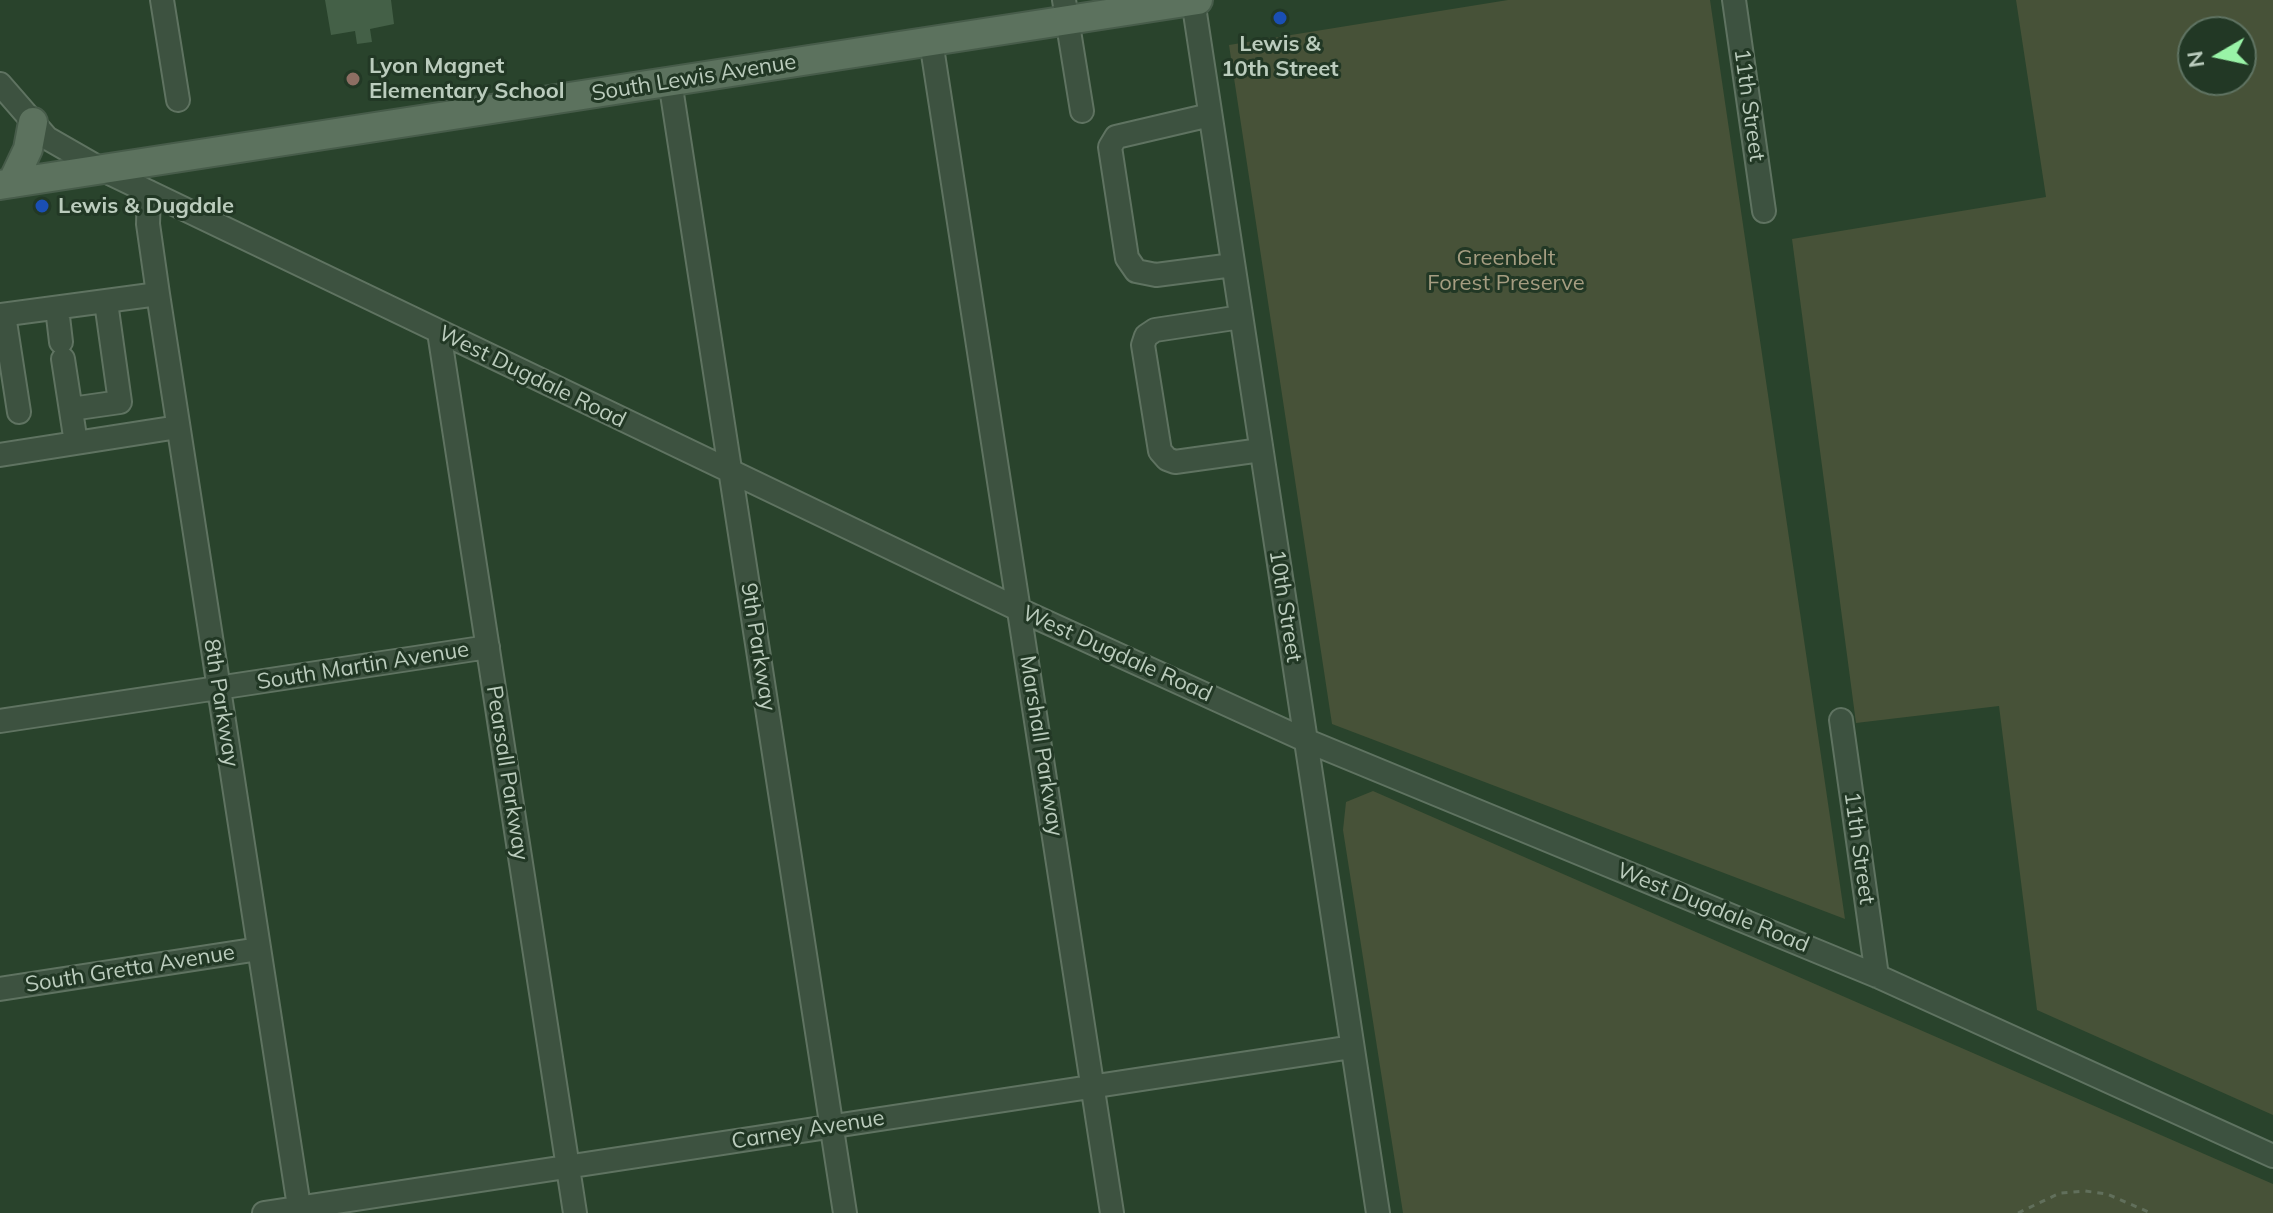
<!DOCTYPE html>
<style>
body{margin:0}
#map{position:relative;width:2273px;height:1213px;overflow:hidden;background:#29432c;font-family:Mulish,sans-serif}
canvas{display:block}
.north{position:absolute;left:2177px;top:16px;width:80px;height:80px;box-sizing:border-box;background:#223825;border:2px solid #5f7362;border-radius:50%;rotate:261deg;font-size:22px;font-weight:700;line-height:32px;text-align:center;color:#bbccbd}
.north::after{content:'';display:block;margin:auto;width:28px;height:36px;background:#99f3a7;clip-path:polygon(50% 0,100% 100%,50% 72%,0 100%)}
</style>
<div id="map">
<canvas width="2273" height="1213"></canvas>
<div class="north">N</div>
</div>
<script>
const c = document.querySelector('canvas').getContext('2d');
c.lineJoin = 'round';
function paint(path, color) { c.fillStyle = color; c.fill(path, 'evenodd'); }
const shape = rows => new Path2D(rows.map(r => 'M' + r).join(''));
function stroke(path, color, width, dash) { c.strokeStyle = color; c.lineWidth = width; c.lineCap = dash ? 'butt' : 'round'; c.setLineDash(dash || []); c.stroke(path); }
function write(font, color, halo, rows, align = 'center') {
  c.font = font + ' Mulish,sans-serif'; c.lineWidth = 6; c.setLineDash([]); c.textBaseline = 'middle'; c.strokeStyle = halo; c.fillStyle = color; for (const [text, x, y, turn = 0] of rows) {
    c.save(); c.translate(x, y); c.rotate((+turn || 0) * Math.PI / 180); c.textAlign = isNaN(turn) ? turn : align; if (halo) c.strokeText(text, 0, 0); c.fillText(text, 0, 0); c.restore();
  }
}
paint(shape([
 [1508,0,1710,0,1845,919,1332,724,1229,45],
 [2016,0,2273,0,2273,1115,2037,1010,1999,706,1856,723,1792,239,2046,197],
 [2193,32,2241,32,2241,80,2193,80],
 [1373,791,2273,1184,2273,1213,1403,1213,1343,830,1346,802]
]), '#475238');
paint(shape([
 [325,0,391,0,394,24,370,29,372,42,357,44,355,31,331,35]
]), '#446047');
const minor = shape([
 [162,0,178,100],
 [1064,0,1082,111],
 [1193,0,1378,1213],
 [1734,0,1764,211],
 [931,41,1112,1213],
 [670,81,845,1213],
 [0,84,47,138,101,169,1020,610,1305,740,1877,976,2273,1156],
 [1210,115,1116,137,1110,147,1127,258,1136,271,1156,275,1233,265],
 [149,192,148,224,158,294,300,1213],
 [57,308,61,342],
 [0,315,158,294],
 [4,315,19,412],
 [1241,317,1155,330,1146,336,1143,345,1160,451,1167,459,1175,462,1261,450],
 [439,332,575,1213],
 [63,359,76,443],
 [71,409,120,402,106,302],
 [0,455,178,427],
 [1841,720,1877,976],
 [0,721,488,647],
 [0,989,259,949],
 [264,1213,1352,1047]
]);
const major = shape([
 [12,183,28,149,33,122],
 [0,185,1198,0]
]);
stroke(minor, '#5f7361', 26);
stroke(major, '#475c4a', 32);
stroke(shape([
 [2018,1213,2060,1193,2085,1191,2107,1194,2151,1213]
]), '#616f5b', 3, [6, 6]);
stroke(minor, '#3d5240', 22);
stroke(major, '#5c725e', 28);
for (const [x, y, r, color] of [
 [1280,18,8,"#1a4fb4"],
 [353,79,8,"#8d6e63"],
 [42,206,8,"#1a4fb4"]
]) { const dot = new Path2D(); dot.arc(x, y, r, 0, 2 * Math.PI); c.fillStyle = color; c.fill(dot); stroke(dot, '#223825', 3); }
write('bold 22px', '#bbccbd', '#223825', [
 ["Lewis &",1280,44,"center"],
 ["10th Street",1280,69,"center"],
 ["Lyon Magnet",369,66],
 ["Elementary School",369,91],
 ["Lewis & Dugdale",58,206]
], 'left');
write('22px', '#bbccbd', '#223825', [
 ["South Lewis Avenue",694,78,-9],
 ["11th Street",1749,105,82],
 ["West Dugdale Road",532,377,26],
 ["10th Street",1285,606,81],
 ["9th Parkway",758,647,81],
 ["West Dugdale Road",1117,654,24],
 ["South Martin Avenue",363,666,-9],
 ["8th Parkway",221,703,81],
 ["Marshall Parkway",1041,746,81],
 ["Pearsall Parkway",507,773,81],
 ["11th Street",1859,848,82],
 ["West Dugdale Road",1713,908,22],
 ["South Gretta Avenue",130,969,-9],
 ["Carney Avenue",808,1130,-9]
]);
write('22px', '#a59d81', '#223825', [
 ["Greenbelt",1506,258],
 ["Forest Preserve",1506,283]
]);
</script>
